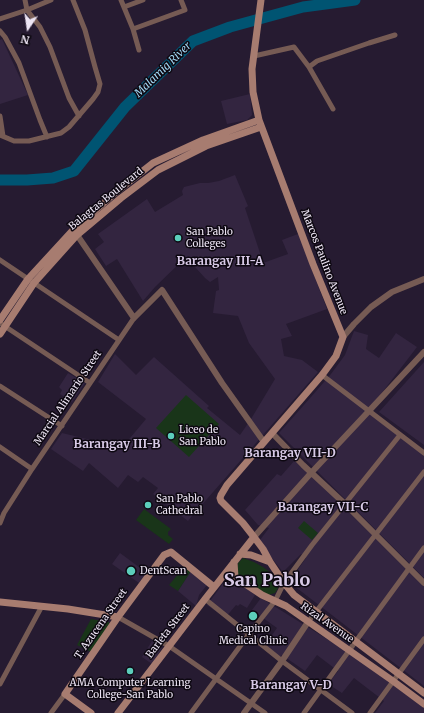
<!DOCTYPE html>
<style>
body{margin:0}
#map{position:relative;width:424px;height:713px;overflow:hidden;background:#261b31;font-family:Merriweather,serif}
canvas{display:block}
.north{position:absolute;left:8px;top:8px;width:40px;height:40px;-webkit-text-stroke:3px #0d0811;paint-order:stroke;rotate:193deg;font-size:11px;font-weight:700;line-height:16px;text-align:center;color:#ede5f4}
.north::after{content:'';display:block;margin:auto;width:14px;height:18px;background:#ede5f4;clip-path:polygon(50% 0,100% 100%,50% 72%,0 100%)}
</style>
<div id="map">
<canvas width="424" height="713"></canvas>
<div class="north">N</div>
</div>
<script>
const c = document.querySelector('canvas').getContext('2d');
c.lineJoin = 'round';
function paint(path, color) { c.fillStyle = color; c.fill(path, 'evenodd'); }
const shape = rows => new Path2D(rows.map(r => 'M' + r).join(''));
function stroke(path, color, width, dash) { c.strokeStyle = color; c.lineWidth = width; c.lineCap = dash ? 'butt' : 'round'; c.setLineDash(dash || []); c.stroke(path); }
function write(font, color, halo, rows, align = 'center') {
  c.font = font + ' Merriweather,serif'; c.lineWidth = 3; c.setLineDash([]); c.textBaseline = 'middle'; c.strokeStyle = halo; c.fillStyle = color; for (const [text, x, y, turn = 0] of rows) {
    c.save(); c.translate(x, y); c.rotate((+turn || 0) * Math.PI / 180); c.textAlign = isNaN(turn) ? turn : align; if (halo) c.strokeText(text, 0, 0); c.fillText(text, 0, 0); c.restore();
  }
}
paint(shape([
 [2,39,28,95,0,104,0,40],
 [250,94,252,115,247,120,227,124,221,101],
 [235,175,248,206,245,208,259,250,263,263,288,254,282,240,298,234,327,309,286,324,292,336,281,339,284,356,302,360,318,372,200,507,199,507,188,521,153,494,158,488,143,477,138,482,128,475,118,488,89,463,83,471,51,449,62,433,120,447,125,444,146,419,98,382,115,354,136,375,154,357,209,406,207,408,240,435,251,419,275,379,249,343,238,316,213,313,216,291,219,290,218,277,210,282,205,278,186,257,155,287,143,301,117,259,106,266,95,249,104,242,98,234,147,199,155,212,183,195,182,191,184,187,200,183,208,183,219,181],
 [354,331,368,335,366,349,379,358,396,333,417,347,371,407,370,414,424,455,424,578,279,433,311,397,331,374,345,355],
 [424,362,424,445,379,412],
 [68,373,85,383,72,402,60,394,62,390,59,387],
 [295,460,350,511,424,586,424,686,289,582,306,558,301,554,283,572,270,556,260,540,269,528,258,525,245,510,277,474,281,476],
 [120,553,147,573,139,583,112,564],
 [191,571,207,585,199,595,196,606,178,591],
 [228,577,241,584,255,595,247,608,240,604,238,606,236,605,225,618,207,605],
 [261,598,351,654,424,708,424,713,375,713,384,701,354,678,342,693,328,684,338,671,317,655,305,671,282,655,280,657,265,645,277,628,252,610],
 [152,641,162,648,152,664,142,657]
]), '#332540');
paint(shape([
 [186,395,219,424,189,457,156,428],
 [144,509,171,529,168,532,168,535,173,539,169,544,136,520],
 [304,521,318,533,312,540,298,528],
 [243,558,254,562,263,567,274,575,277,580,278,584,278,588,275,593,268,595,238,576,237,570,238,563],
 [184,567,191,571,178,591,169,585],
 [91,619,109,622,109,625,91,652,77,645]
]), '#193519');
stroke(shape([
 [0,180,27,180,53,178,74,171,125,107,193,41,230,27,303,7,355,0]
]), '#005472', 11);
stroke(shape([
 [25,0,27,10,40,27,50,47,69,98,79,116],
 [121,0,133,29,139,50],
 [124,7,143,0],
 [0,19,27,10,51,0],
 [133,29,185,10,181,0],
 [0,31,5,37,19,63,40,120,47,137],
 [254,56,294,47,309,67,317,61,369,43,395,35],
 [309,67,333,109],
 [0,116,3,136],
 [0,135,14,141,29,141,61,133,69,127,93,99,98,92,100,84,95,67,85,30,73,0],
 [0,260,119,340],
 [0,323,90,383],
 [322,375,424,453],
 [0,386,62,426],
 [0,447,32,469],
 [0,523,4,513,32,469,134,318],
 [205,599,282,661,352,713],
 [118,617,169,646,265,713],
 [308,622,424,472],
 [0,684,42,606],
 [51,713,65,694],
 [191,713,249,634,275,601,284,583,312,545,400,435],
 [304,713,356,641,424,548],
 [370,713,424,639]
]), '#765b54', 5);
stroke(shape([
 [75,232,134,318,162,290,222,383,264,442],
 [343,337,354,324,371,307,392,292,424,279],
 [272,433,303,465,345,504,424,583],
 [254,537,311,473,424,352],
 [244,713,282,661,308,622]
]), '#765b54', 6);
stroke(shape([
 [261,0,252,69,253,92,259,120,313,264,343,337,336,356,322,375,227,485,221,495,220,498,221,501,243,523,254,537,263,549,270,562,284,583,294,595,424,693],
 [0,320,28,279,73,230,116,192,153,163,203,140,259,120],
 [0,334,34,283,77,235,121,198,158,170,206,146,261,127],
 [240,554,251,555,270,562],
 [234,562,235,577,262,595,286,606,393,681,424,704],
 [0,602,68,609,118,617],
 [91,713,65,694,118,617,164,555,171,552,214,587],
 [118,713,205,599,254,537]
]), '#a77c70', 7);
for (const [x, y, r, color] of [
 [178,238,4,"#5ccebb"],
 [171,436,4,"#5ccebb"],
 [148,505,4,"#5ccebb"],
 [131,571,5,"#5ccebb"],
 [253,616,5,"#5ccebb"],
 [130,671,4,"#5ccebb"]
]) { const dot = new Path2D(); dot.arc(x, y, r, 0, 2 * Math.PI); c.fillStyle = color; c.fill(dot); stroke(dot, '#0d0811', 1.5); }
write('10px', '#ede5f4', '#0d0811', [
 ["Balagtas Boulevard",106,199,-39],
 ["Marcos Paulino Avenue",324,262,69],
 ["Marcial Alimario Street",68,398,-56],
 ["Rizal Avenue",327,623,35],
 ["T. Azucena Street",101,624,-55],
 ["Barleta Street",168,631,-53]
]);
write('10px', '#ede5f4', '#0d0811', [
 ["San Pablo",186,232],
 ["Colleges",186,244],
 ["Liceo de",179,430],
 ["San Pablo",179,442],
 ["San Pablo",156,499],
 ["Cathedral",156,511],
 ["DentScan",140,571],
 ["Capino",253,629,"center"],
 ["Medical Clinic",253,641,"center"],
 ["AMA Computer Learning",130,683,"center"],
 ["College-San Pablo",130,695,"center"]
], 'left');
write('italic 11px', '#a0d7f3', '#0d0811', [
 ["Malamig River",163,70,-44]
]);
write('bold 12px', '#d8cae7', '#0d0811', [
 ["Barangay III-A",220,262],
 ["Barangay III-B",117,445],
 ["Barangay VII-D",290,454],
 ["Barangay VII-C",323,508],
 ["Barangay V-D",291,686]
]);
write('bold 18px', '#d8cae7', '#0d0811', [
 ["San Pablo",267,581]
]);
</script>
